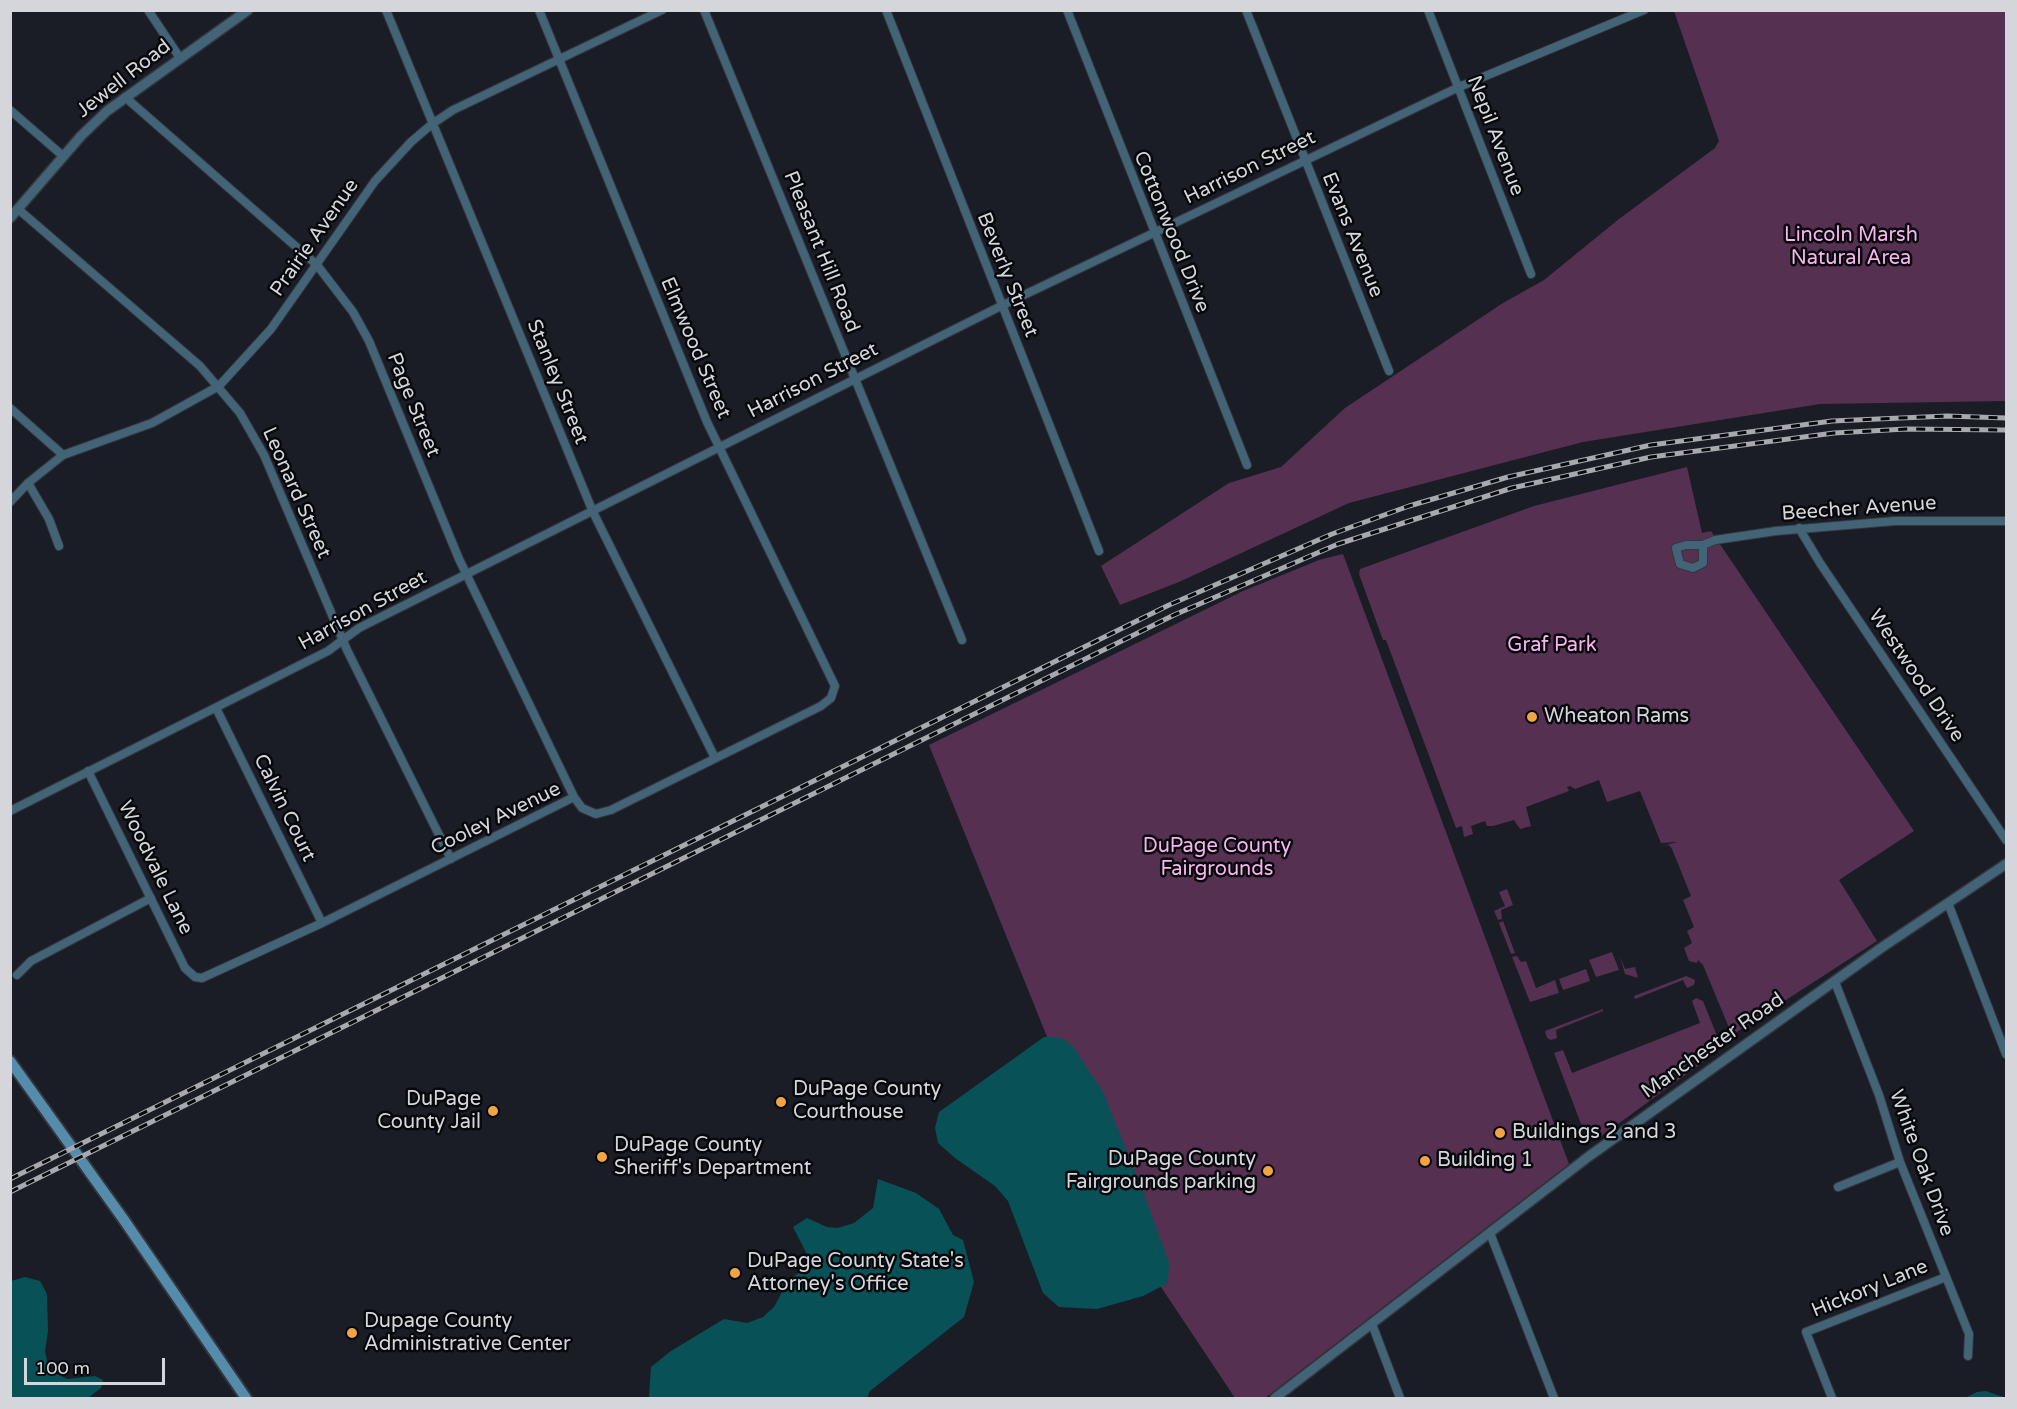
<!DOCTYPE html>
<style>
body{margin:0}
#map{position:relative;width:2017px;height:1409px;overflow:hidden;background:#1a1d26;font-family:"Varela Round",sans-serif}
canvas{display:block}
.frame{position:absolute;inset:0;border:12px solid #d4d6dc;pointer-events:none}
.scale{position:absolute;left:24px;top:1358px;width:141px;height:27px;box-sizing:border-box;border:3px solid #d4d6dc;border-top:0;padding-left:8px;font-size:18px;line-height:21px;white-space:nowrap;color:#d4d6dc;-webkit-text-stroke:4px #06080b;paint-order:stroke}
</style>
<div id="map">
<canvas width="2017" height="1409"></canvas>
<div class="frame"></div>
<div class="scale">100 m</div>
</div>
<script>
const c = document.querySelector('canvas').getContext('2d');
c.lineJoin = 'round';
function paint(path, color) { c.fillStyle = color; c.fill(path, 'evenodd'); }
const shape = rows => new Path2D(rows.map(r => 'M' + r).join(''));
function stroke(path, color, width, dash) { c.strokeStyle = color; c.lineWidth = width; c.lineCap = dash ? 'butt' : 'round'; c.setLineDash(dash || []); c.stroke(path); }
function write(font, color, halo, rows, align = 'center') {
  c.font = font + ' "Varela Round",sans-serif'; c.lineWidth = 5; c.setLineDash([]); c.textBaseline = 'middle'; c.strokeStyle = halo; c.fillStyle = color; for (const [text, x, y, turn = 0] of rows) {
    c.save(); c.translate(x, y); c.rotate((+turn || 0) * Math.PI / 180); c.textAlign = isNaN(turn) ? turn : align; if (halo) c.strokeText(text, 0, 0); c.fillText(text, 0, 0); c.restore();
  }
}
paint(shape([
 [1674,11,2006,11,2006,401,1820,404,1583,442,1349,503,1179,582,1120,605,1101,566,1229,483,1281,467,1345,408,1503,303,1544,280,1619,219,1715,148,1719,141],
 [1687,467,1702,533,1711,531,1914,831,1839,880,1877,941,1732,1035,1703,965,1698,960,1697,963,1689,961,1684,948,1692,943,1687,931,1694,927,1683,900,1691,896,1672,849,1669,845,1663,846,1677,842,1661,843,1640,791,1607,802,1599,780,1575,789,1570,786,1567,787,1569,791,1526,807,1531,826,1520,829,1514,820,1493,826,1487,826,1485,821,1471,826,1473,834,1464,837,1462,826,1456,828,1386,640,1383,640,1359,574,1360,569,1534,506],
 [1343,554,1569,1164,1265,1398,1235,1398,1161,1287,1052,1049,929,745,1243,591,1319,560],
 [1507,889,1513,905,1501,910,1502,919,1498,920,1494,911,1505,906,1499,892],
 [1503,921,1515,953,1511,954,1499,923],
 [1612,952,1619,970,1596,977,1589,960],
 [1517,956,1521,962,1526,961,1536,988,1555,980,1559,993,1530,1002,1512,957],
 [1620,956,1625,969,1635,967,1638,978,1625,974],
 [1586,969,1590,981,1563,990,1559,979],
 [1686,976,1695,980,1694,985,1687,988,1683,980,1635,999,1634,996],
 [1696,998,1703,1001,1719,1041,1718,1051,1596,1140,1586,1137,1554,1053,1563,1050,1572,1073,1700,1023,1692,1001],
 [1603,1009,1603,1011,1556,1030,1557,1038,1551,1040,1547,1038,1545,1031]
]), '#563051');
paint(shape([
 [1044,1037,1059,1037,1072,1045,1103,1092,1144,1194,1169,1263,1168,1283,1143,1296,1097,1309,1059,1307,1043,1293,1008,1201,995,1186,955,1158,938,1143,935,1128,939,1112],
 [878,1179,916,1193,939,1209,953,1235,963,1240,974,1282,964,1317,870,1391,867,1398,649,1398,651,1367,671,1351,724,1319,747,1323,763,1317,774,1307,781,1294,782,1284,812,1264,793,1227,807,1218,827,1227,838,1228,854,1223,873,1208],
 [25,1277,40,1281,47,1294,48,1331,45,1351,49,1370,67,1379,95,1376,103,1380,101,1388,88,1398,11,1398,11,1281],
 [1986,1391,2006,1398,1965,1398,1977,1392]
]), '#085257');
const minor = shape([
 [148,10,180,58],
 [386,10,593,512,715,758],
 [704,10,962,640],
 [886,10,1099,551],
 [1067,10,1247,465],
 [1246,10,1389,371],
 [1428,10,1531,274],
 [125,97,317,265,353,312,369,341,459,559,574,797,582,808,596,814,611,810,821,706,831,698,835,686,707,422,539,10],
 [10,110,63,156],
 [18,209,200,366,240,413,264,455,347,650,451,859],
 [10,408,63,455],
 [28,483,49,519,59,546],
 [10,502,28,483,63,455,152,423,219,386,271,329,375,181,411,142,432,124,453,110,662,10],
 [1799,528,1820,563,2006,840],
 [1703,545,1686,545,1676,548,1680,564,1693,568,1703,563,1703,545,1715,540,1776,531,1895,521,2006,521],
 [216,708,322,923],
 [88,771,185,968,195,977,202,978,322,923,574,797],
 [10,811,328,651,359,628,1001,306,1459,87,1644,10],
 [1948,903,2006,1054],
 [17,975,31,961,151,898],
 [1835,982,1879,1095,1900,1162,1969,1334,1968,1356],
 [1838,1187,1900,1162],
 [1490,1233,1554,1398],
 [1372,1324,1400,1398],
 [1832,1398,1806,1332,1946,1277]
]);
const tertiary = shape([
 [10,218,81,136,107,111,248,10],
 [1275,1398,1588,1157,1881,948,2006,864]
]);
const secondary = shape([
 [10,1061,124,1220,246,1398]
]);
stroke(minor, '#34373f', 10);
stroke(tertiary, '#34373f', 12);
stroke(secondary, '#34373f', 14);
stroke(minor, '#436477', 8);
stroke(tertiary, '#436477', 9);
stroke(secondary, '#568cab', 10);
const rail = shape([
 [10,1179,1169,605,1332,534,1409,506,1508,477,1651,445,1832,421,1947,416,2006,418],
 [10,1192,1174,615,1338,544,1512,488,1651,457,1834,433,1906,429,2006,430]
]);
stroke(rail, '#a7a9af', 5);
stroke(rail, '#06080b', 3, [9]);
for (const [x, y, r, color] of [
 [1532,717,6,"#f3a442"],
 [781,1102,6,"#f3a442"],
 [493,1111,6,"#f3a442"],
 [1500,1133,6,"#f3a442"],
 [602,1157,6,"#f3a442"],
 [1425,1161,6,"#f3a442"],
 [1268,1171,6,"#f3a442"],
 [735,1273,6,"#f3a442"],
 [352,1333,6,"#f3a442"]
]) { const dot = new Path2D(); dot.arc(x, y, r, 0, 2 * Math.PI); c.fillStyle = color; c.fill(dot); stroke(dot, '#06080b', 2); }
write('20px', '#d4d6dc', '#06080b', [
 ["Jewell Road",124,79,-38],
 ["Nepil Avenue",1495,136,69],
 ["Harrison Street",1250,168,-26],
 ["Cottonwood Drive",1171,232,68],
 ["Evans Avenue",1352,235,68],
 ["Prairie Avenue",315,238,-55],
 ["Pleasant Hill Road",821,252,68],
 ["Beverly Street",1007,275,68],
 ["Elmwood Street",695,348,67],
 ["Harrison Street",813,381,-27],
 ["Stanley Street",557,382,68],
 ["Page Street",413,405,68],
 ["Leonard Street",296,493,66],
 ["Beecher Avenue",1859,509,-4],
 ["Harrison Street",363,611,-29],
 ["Westwood Drive",1916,676,56],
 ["Calvin Court",284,808,64],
 ["Cooley Avenue",496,819,-26],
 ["Woodvale Lane",155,868,64],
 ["Manchester Road",1713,1046,-35],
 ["White Oak Drive",1921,1163,70],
 ["Hickory Lane",1870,1289,-22]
]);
write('20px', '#f9b3ef', '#06080b', [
 ["Lincoln Marsh",1851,236],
 ["Natural Area",1851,259],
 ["Graf Park",1552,646],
 ["DuPage County",1217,847],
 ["Fairgrounds",1217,870]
]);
write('20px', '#d4d6dc', '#06080b', [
 ["Wheaton Rams",1544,717],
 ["DuPage County",793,1090],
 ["Courthouse",793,1113],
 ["DuPage",481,1100,"right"],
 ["County Jail",481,1123,"right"],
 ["Buildings 2 and 3",1512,1133],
 ["DuPage County",614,1146],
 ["Sheriff's Department",614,1169],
 ["DuPage County",1256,1160,"right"],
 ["Fairgrounds parking",1256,1183,"right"],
 ["Building 1",1437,1161],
 ["DuPage County State's",747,1262],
 ["Attorney's Office",747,1285],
 ["Dupage County",364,1322],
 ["Administrative Center",364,1345]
], 'left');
</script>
